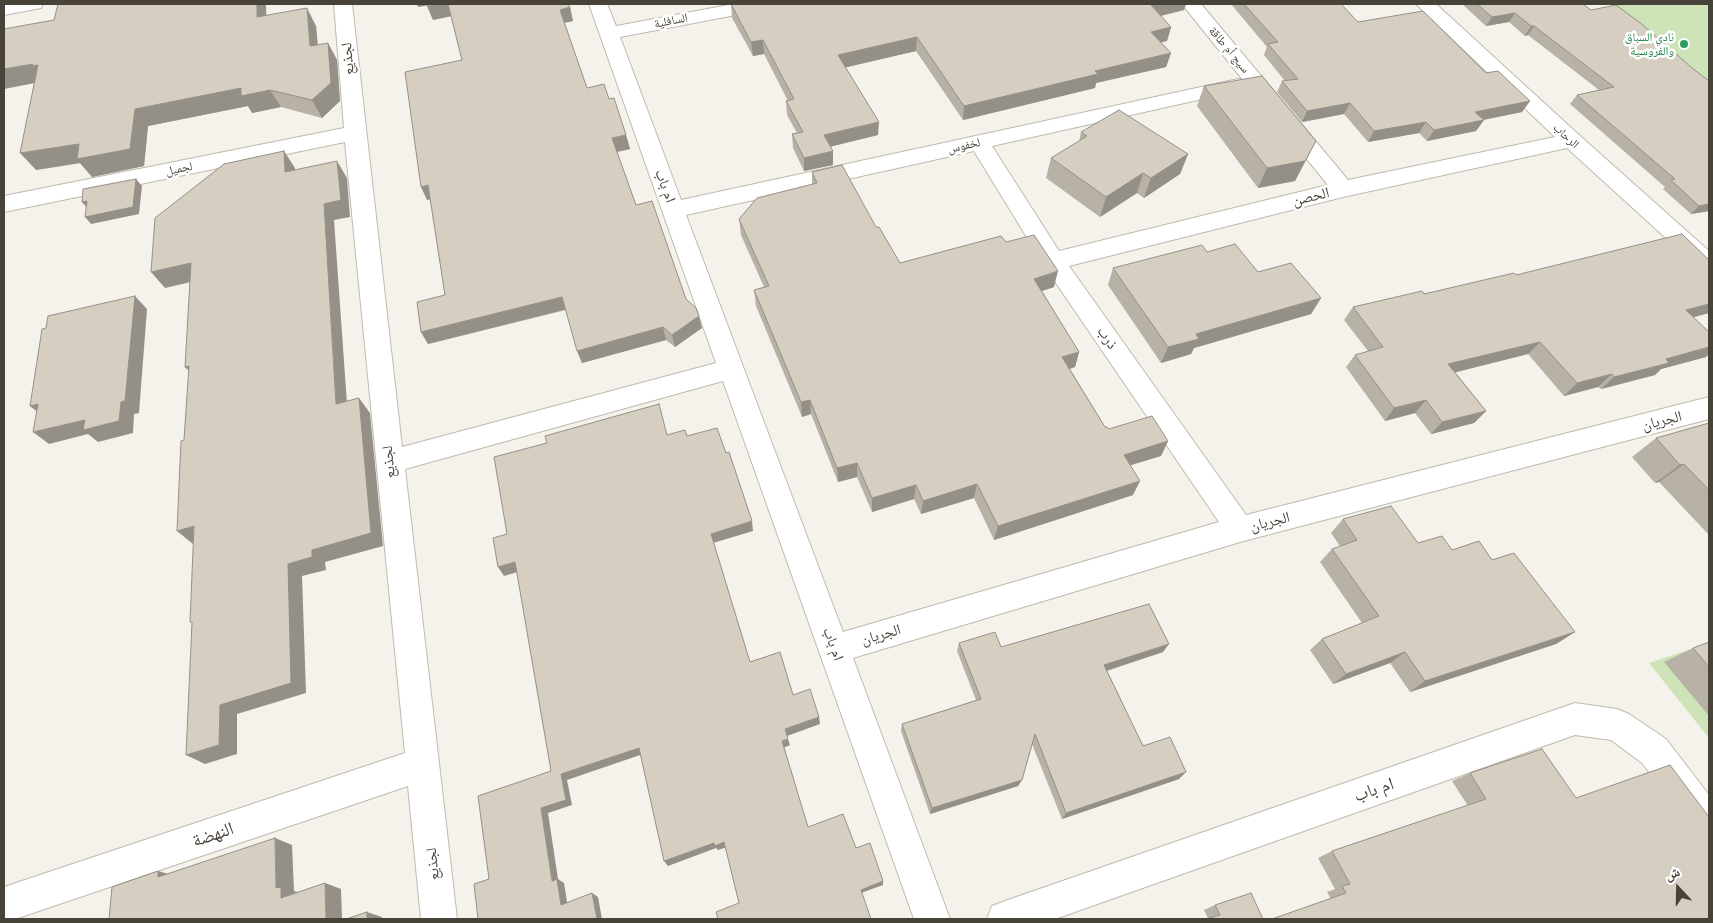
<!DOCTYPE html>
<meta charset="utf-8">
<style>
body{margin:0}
#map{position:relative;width:1713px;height:923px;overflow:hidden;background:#f4f2eb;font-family:Figtree,"Noto Naskh Arabic",sans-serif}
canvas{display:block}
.frame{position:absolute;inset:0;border:5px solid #484339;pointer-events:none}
.north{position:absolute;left:1653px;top:863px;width:50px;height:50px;-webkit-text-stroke:4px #fff;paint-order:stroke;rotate:339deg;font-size:14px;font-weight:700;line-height:20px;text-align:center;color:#484339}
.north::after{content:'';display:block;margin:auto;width:18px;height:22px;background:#484339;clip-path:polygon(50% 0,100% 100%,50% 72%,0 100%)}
</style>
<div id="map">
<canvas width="1713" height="923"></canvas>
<div class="frame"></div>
<div class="north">ش</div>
</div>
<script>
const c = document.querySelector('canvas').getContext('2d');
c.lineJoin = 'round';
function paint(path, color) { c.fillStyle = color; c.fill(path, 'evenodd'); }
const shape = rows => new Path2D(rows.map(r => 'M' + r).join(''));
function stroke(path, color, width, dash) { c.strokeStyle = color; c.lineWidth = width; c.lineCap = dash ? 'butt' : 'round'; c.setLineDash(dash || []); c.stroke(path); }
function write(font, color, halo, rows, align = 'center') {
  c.font = font + ' Figtree,"Noto Naskh Arabic",sans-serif'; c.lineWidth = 5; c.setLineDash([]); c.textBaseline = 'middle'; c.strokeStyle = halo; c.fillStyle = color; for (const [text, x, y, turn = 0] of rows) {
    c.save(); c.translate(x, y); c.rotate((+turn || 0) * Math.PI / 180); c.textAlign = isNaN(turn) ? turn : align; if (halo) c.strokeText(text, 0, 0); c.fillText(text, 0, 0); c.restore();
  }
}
paint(shape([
 [1609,4,1709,4,1709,85],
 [1709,643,1709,738,1649,663]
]), '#cee4b8');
const minor = shape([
 [4,4,43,4,41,8,4,15,4,4],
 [334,4,352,4,402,447,716,363,589,4,607,4,616,26,734,4,771,4,769,8,762,10,620,37,681,200,1238,79,1243,80,1182,4,1201,4,1348,180,1555,137,1416,4,1436,4,1579,135,1709,251,1709,272,1701,270,1567,148,1343,197,1069,266,1246,515,1709,397,1709,419,1240,542,853,658,950,919,914,919,723,381,405,469,457,919,421,919,408,786,15,919,4,919,4,887,405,753,345,142,4,212,4,196,344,128,334,4],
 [1247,86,1328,185,1059,251,992,146,1238,91,1245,89,1247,86],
 [974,151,1045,267,1219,522,843,632,686,215,974,151],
 [1575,703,1617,709,1629,714,1666,739,1709,795,1709,839,1697,834,1642,763,1611,740,1575,735,1055,919,987,919,992,906,1005,901,1575,703]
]);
stroke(minor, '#bfbaae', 2);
paint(minor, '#fff');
paint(shape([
 [58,4,266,4,266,16,316,26,318,45,328,43,337,60,340,101,322,118,281,107,252,113,248,106,148,126,144,166,92,177,80,163,36,170,54,20],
 [417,4,570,7,573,21,564,23,587,88,609,99,626,135,630,149,617,152,636,205,702,328,675,347,666,340,582,363,566,310,428,344,421,332,445,295,430,199,427,200,462,60,451,16,433,20,427,5,418,7],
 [731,4,1186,4,1184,10,1161,16,1171,27,1167,41,1161,42,1171,53,1166,67,1096,83,1095,88,963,120,916,51,846,67,878,135,830,147,833,165,804,171,793,148,792,134,797,133,787,115,786,101,788,101,764,54,753,56,732,18],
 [1231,4,1341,4,1358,22,1486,73,1530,101,1522,112,1483,120,1484,120,1476,131,1427,141,1419,133,1368,142,1344,114,1302,122,1277,92,1282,81,1285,81,1264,55,1267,47],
 [1462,4,1583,4,1591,10,1692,68,1709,81,1709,211,1691,214,1663,189,1665,187,1570,104,1577,95,1599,90,1528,35,1525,36,1509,22,1486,26],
 [1204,86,1316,141,1295,181,1258,188,1197,106],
 [1081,132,1188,154,1180,174,1144,198,1137,193,1100,217,1046,178,1051,158,1079,142],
 [812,172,876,227,900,263,1006,242,1054,287,1042,291,1079,352,1075,367,1070,369,1105,427,1109,429,1168,441,1161,456,1130,465,1133,495,994,540,974,498,921,514,914,499,872,512,857,477,838,482,811,414,802,417,756,306,754,290,764,287,741,235,739,219,812,184],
 [1207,252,1258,272,1321,298,1311,314,1194,348,1191,354,1161,363,1108,285,1113,268],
 [1709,260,1709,313,1694,317,1706,357,1661,369,1655,375,1601,389,1598,387,1564,396,1528,354,1455,372,1486,411,1474,423,1431,434,1415,413,1385,421,1346,367,1355,355,1368,351,1344,320,1353,307,1424,294,1516,275],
 [1709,423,1709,535,1659,482,1655,483,1632,457,1656,438],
 [1343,519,1418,543,1452,550,1492,560,1575,632,1556,644,1410,692,1390,663,1333,684,1310,650,1322,639,1362,623,1320,562,1332,549,1340,546,1331,533],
 [1709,642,1709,716,1664,662,1693,648],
 [959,643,1001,647,1163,652,1107,671,1143,746,1179,779,1062,819,1032,744,1018,786,930,814,901,731,902,724,976,700,957,651],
 [1470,773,1576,798,1709,817,1331,899,1327,892,1335,889,1318,858,1332,851,1468,806,1452,781],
 [1215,905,1263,919,1208,918,1204,910]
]), '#b7b1a6');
paint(shape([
 [257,4,266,4,267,35,257,17],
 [417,4,429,4,430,5,418,7],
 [441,4,448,4,452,16,433,20,427,6],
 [1157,4,1186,4,1184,10,1147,19,1151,5],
 [570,7,573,21,563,23,560,10],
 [307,8,316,26,319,64,310,46],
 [1515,13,1509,22,1486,26,1492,17],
 [1531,26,1534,26,1528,35,1525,36],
 [1171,27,1167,41,1147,46,1151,32],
 [917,37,916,51,839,69,838,55],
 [763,40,764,54,753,56,751,42],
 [328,43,337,60,340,101,322,118,312,100],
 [1171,53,1166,67,1096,83,1095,88,963,120,964,106,1095,71],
 [33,64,38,65,45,81,4,89,4,69],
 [241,88,270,90,281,107,252,113,248,106,148,126,144,166,92,177,80,163,36,170,20,153,79,144,135,109],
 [1530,101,1522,112,1468,123,1475,112],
 [1350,103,1344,114,1302,122,1307,111],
 [1484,120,1476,131,1427,141,1434,130],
 [879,122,878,135,824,148,824,135],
 [1426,122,1419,133,1368,142,1374,131],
 [626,135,630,149,616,152,612,138],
 [1316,141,1295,181,1258,188,1267,168],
 [284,151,295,168,296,188,285,172],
 [833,151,833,165,804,171,804,158],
 [1188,154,1180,174,1144,198,1151,178],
 [337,161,347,178,350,217,334,220,348,418,336,404,324,204],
 [1143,173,1137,193,1100,217,1106,197],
 [136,179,142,186,139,214,91,224,85,217],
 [428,185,435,198,427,200,421,187],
 [87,201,88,209,82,202],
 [1709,204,1709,211,1691,214,1699,206],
 [191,263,204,279,165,288,151,272],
 [1058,271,1054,287,1030,295,1034,279],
 [135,296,147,309,139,413,134,414,133,433,98,442,88,434,49,444,33,432,85,420,121,402],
 [562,297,567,309,428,344,421,332],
 [1321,298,1311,314,1194,348,1191,354,1161,363,1168,347,1196,334],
 [1709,304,1709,313,1672,323,1686,310],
 [699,316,702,328,675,347,672,335],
 [663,327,666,340,582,363,577,351],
 [1540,342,1528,354,1437,377,1448,364],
 [1709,347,1709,354,1706,357,1661,369,1655,375,1601,389,1614,377,1666,359],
 [1079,352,1075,367,1058,372,1062,357],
 [189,366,200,382,185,367],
 [1612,374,1598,387,1564,396,1577,383],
 [359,398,370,413,383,546,325,562,326,570,302,576,306,693,237,714,237,754,205,764,186,755,220,705,288,564,312,550],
 [810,400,811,414,802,417,801,402],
 [1426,400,1415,413,1385,421,1394,408],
 [38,404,45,418,30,406],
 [1486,411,1474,423,1431,434,1442,422],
 [1168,441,1161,456,1118,469,1124,455],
 [857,463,857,477,838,482,837,468],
 [1684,464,1659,482,1655,483,1680,465],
 [1140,481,1133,495,994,540,998,526],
 [977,484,974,498,921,514,923,501],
 [916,485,914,499,872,512,872,498],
 [752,521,753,531,713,543,711,534],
 [194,526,193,544,177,531],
 [515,562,521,571,504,576,498,567],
 [1575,632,1556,644,1410,692,1425,681],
 [1169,644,1163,652,1099,673,1104,665],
 [1405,652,1390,663,1333,684,1346,674],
 [819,717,820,724,787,736,785,729],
 [788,739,790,745,783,748,782,741],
 [639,748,643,754,567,780,572,805,548,813,558,879,564,883,568,908,561,905,552,881,541,808,561,774],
 [1186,772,1179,779,1062,819,1066,813],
 [1022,780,1018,786,930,814,932,808],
 [275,838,292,845,294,891,298,892,281,898,276,888],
 [724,842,727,847,718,850,716,848,668,866,664,861,714,843],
 [158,871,179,877,158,877],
 [883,881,883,885,861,893,861,890],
 [325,883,341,889,342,919,326,919],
 [592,893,598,897,602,919,597,919],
 [367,912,382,917,382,919,367,919]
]), '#959087');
const building = shape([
 [58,4,257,4,257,17,307,8,310,46,328,43,331,83,312,100,270,90,241,96,241,88,135,109,130,149,77,159,79,144,20,153,38,65,32,66,33,64,4,69,4,29,54,20,58,4],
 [427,4,441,4,427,6,427,4],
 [448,4,568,4,570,7,560,10,587,88,604,84,609,99,614,98,626,135,612,138,636,205,652,201,686,299,696,308,699,316,672,335,663,327,577,351,562,297,421,332,417,302,445,295,428,185,421,187,405,72,462,60,448,4],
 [731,4,1157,4,1151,5,1171,27,1151,32,1171,53,1095,71,1098,74,964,106,917,37,838,55,879,122,824,135,833,151,804,158,792,134,803,132,786,101,794,99,763,40,751,42,731,4],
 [1244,4,1341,4,1358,22,1423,11,1486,73,1498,71,1530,101,1475,112,1484,120,1434,130,1426,122,1374,131,1350,103,1307,111,1282,81,1298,79,1268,44,1278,42,1244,4],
 [1477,4,1583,4,1591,10,1616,5,1643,25,1692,68,1709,81,1709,204,1699,206,1671,180,1675,179,1577,95,1614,87,1534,26,1531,26,1515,13,1492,17,1477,4],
 [1262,76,1316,141,1305,161,1267,168,1204,86,1262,76],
 [1119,110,1188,154,1151,178,1143,173,1106,197,1051,158,1087,136,1081,132,1119,110],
 [284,151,285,172,337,161,341,200,324,204,336,404,359,398,371,533,312,550,312,557,288,564,291,683,220,705,219,745,186,755,192,622,190,622,194,526,177,531,181,441,184,440,189,366,185,367,191,263,151,272,155,218,224,164,284,151],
 [842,165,876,227,879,227,900,263,1001,236,1006,242,1034,235,1058,271,1034,279,1079,352,1062,357,1105,427,1107,427,1109,429,1152,416,1168,441,1124,455,1140,481,998,526,977,484,923,501,916,485,872,498,857,463,837,468,810,400,801,402,754,290,769,286,739,219,757,198,817,183,812,172,842,165],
 [136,179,133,207,85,217,87,201,82,202,83,189,136,179],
 [1682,234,1709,260,1709,304,1686,310,1709,332,1709,347,1666,359,1669,363,1614,377,1612,374,1577,383,1540,342,1448,364,1486,411,1442,422,1426,400,1394,408,1355,355,1383,347,1353,307,1422,291,1424,294,1514,273,1516,275,1682,234],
 [1235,244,1258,272,1291,263,1321,298,1196,334,1199,339,1168,347,1113,268,1202,245,1207,252,1235,244],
 [135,296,125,401,121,402,119,421,83,430,85,420,33,432,38,404,30,406,42,329,46,328,48,316,135,296],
 [659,404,667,435,685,430,687,436,717,428,726,453,729,452,752,521,711,534,750,662,780,652,793,695,810,689,819,717,785,729,788,739,782,741,808,827,843,814,856,848,870,843,883,881,861,890,871,919,718,919,716,912,739,903,724,842,715,846,714,843,664,861,639,748,561,774,566,800,541,808,552,881,557,879,561,905,592,893,597,919,478,919,474,884,489,879,478,796,551,771,515,562,498,567,493,538,507,534,494,457,547,443,545,436,659,404],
 [1709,423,1709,490,1684,464,1680,465,1656,438,1709,423],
 [1391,506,1418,543,1442,536,1452,550,1479,541,1492,560,1514,553,1575,632,1425,681,1405,652,1346,674,1322,639,1379,616,1332,549,1357,540,1343,519,1391,506],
 [1149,604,1169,644,1104,665,1143,746,1170,737,1186,772,1066,813,1035,734,1022,780,932,808,902,724,981,699,959,643,995,632,1001,647,1149,604],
 [1709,642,1709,667,1693,648,1709,642],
 [1542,749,1576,798,1670,765,1709,817,1709,919,1272,919,1346,893,1342,886,1350,884,1332,851,1486,799,1470,773,1542,749],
 [275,838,276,888,281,887,281,898,325,883,326,919,109,919,112,887,158,871,158,877,275,838],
 [1251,893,1263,919,1206,919,1220,915,1215,905,1251,893],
 [367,912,367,919,346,919,367,912]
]);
paint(building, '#d5cec1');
stroke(building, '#959087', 1);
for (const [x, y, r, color] of [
 [1684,44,5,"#2e9e5b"]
]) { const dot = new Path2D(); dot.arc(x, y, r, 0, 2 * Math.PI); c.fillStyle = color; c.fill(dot); stroke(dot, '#fff', 2); }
write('12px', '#484339', '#fff', [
 ["السافلية",671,21,-11],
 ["سيج أم طاقة",1229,50,50],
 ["الرحاب",1566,136,43],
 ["لخفوس",964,146,-13],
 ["لجميل",179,169,-12]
]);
write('12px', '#27864d', '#fff', [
 ["نادي السباق",1674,37],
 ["والفروسية",1674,51]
], 'right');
write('15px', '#484339', '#fff', [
 ["لجذيع",348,59,-95],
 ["ام باب",665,186,70],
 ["الحصن",1311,197,-14],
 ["ذرب",1107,338,55],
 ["الجريان",1662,421,-14],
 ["لجذيع",389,462,-96],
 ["الجريان",1270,522,-14],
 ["الجريان",881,635,-16],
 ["ام باب",833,644,70],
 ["لجذيع",433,864,-96]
]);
write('18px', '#484339', '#fff', [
 ["ام باب",1374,790,-19],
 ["النهضة",213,835,-19]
]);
</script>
